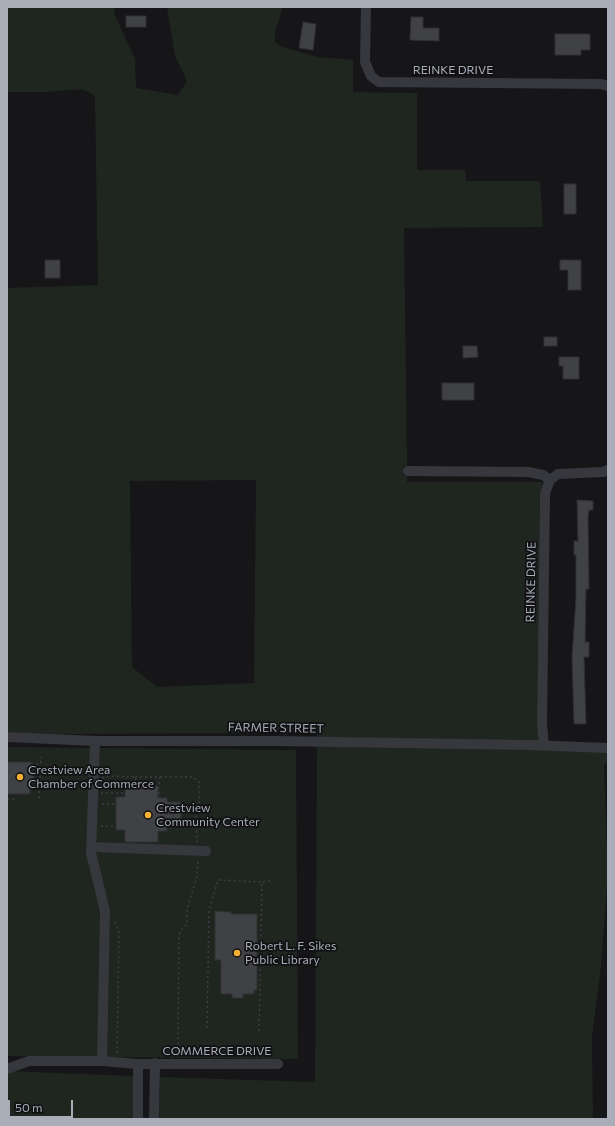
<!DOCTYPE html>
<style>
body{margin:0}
#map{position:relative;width:615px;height:1126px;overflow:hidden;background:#161618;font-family:Commissioner,sans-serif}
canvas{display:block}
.frame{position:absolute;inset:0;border:8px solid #a8adb8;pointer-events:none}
.scale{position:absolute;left:8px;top:1100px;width:65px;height:18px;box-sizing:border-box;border:2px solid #a8adb8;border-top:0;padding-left:5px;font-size:12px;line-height:14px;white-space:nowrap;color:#a8adb8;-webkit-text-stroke:3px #111113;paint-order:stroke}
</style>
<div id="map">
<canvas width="615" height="1126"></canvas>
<div class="frame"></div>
<div class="scale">50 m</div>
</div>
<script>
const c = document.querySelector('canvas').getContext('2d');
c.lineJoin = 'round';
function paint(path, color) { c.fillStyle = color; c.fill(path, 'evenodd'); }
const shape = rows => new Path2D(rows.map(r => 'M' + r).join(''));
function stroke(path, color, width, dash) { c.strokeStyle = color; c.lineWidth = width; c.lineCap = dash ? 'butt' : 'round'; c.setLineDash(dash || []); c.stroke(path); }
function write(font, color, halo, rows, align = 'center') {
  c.font = font + ' Commissioner,sans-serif'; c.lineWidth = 3.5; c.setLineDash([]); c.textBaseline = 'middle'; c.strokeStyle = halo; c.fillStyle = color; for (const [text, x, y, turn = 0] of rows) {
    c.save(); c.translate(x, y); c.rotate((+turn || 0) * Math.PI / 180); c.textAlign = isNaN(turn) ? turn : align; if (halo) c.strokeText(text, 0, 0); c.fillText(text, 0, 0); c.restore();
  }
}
paint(shape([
 [7,7,115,7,114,13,135,59,136,88,178,95,187,81,175,56,167,7,283,7,275,32,275,42,283,47,318,57,353,60,353,92,417,93,417,170,465,170,466,181,540,181,543,227,404,228,407,466,403,467,403,475,407,475,407,482,543,482,540,493,537,724,539,741,317,737,317,733,47,734,7,732,7,288,98,285,95,96,82,89,48,92,7,92],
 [256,480,254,683,157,687,132,667,130,481],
 [317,746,529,749,608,752,608,762,604,765,608,874,601,967,592,1037,593,1119,159,1119,160,1077,315,1082],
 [7,747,296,750,298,1059,7,1056],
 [7,1071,133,1076,133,1119,7,1119]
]), '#1e261f');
const building = shape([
 [126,16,146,16,146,27,126,27,126,16],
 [411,17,423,17,423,28,439,28,439,41,410,40,411,17],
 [303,22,316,24,313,50,299,48,303,22],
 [555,34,590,34,590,50,581,50,581,55,555,55,555,34],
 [564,184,576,184,576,214,564,214,564,184],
 [45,260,60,260,60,278,45,278,45,260],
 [560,260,581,260,581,290,568,290,568,270,560,270,560,260],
 [544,337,557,337,557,346,544,346,544,337],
 [463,346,477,346,478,357,463,358,463,346],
 [559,357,579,357,579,379,563,379,563,366,559,366,559,357],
 [442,383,474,383,474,400,442,400,442,383],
 [577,500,593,501,593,510,589,510,588,517,589,589,586,589,585,642,589,642,589,657,584,657,586,724,574,724,572,657,576,599,576,555,574,555,574,541,578,541,577,500],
 [7,762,31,762,30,771,34,771,34,783,30,783,30,794,7,794,7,762],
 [125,785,158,786,158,798,167,798,167,802,181,802,181,826,167,826,167,831,158,831,158,842,125,842,125,830,116,830,116,797,125,797,125,785],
 [215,911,231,912,231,914,257,914,257,990,254,990,254,994,243,994,243,998,232,998,232,994,221,994,221,960,215,960,215,911]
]);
paint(building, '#404145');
stroke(building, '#303034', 1);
stroke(shape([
 [31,764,40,764],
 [135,777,160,777,158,789,160,798],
 [160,777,193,777,199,782,199,807,196,815,197,842],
 [102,778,109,776,135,777,136,785],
 [32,779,40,780],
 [101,793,125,793],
 [39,798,41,757],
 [7,799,17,799],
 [102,804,116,804],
 [101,826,114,826],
 [115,922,119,932,117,1053],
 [207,1028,209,910,217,883,218,880,262,882],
 [259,1031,262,882,271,881],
 [176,1054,178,1048,179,936,181,930,187,924,187,909,197,876,198,861]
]), '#3d3f44', 1.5, [2, 3]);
stroke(shape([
 [366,7,365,62,371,76,379,82,601,84,608,86],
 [408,471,528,472,543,475,550,480],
 [7,737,95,741,273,741,529,745,608,748],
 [95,741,91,853,105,911,102,1061,138,1064,278,1064],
 [544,746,542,724,545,493,550,480,558,474,603,472,608,470],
 [91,847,206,851],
 [7,1069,29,1061,102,1061],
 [138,1119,138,1064],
 [154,1119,155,1063]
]), '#37383d', 10);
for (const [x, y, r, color] of [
 [20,777,4,"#f2b134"],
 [148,815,4,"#f2b134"],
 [237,953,4,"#f2b134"]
]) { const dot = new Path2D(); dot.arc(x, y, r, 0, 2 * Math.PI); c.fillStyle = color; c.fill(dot); stroke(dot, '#111113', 1.5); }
write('12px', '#a8adb8', '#111113', [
 ["REINKE DRIVE",453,70],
 ["REINKE DRIVE",531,582,-89],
 ["FARMER STREET",276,728,1],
 ["COMMERCE DRIVE",217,1051]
]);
write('12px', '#a8adb8', '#111113', [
 ["Crestview Area",28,770],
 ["Chamber of Commerce",28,784],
 ["Crestview",156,808],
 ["Community Center",156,822],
 ["Robert L. F. Sikes",245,946],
 ["Public Library",245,960]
], 'left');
</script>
